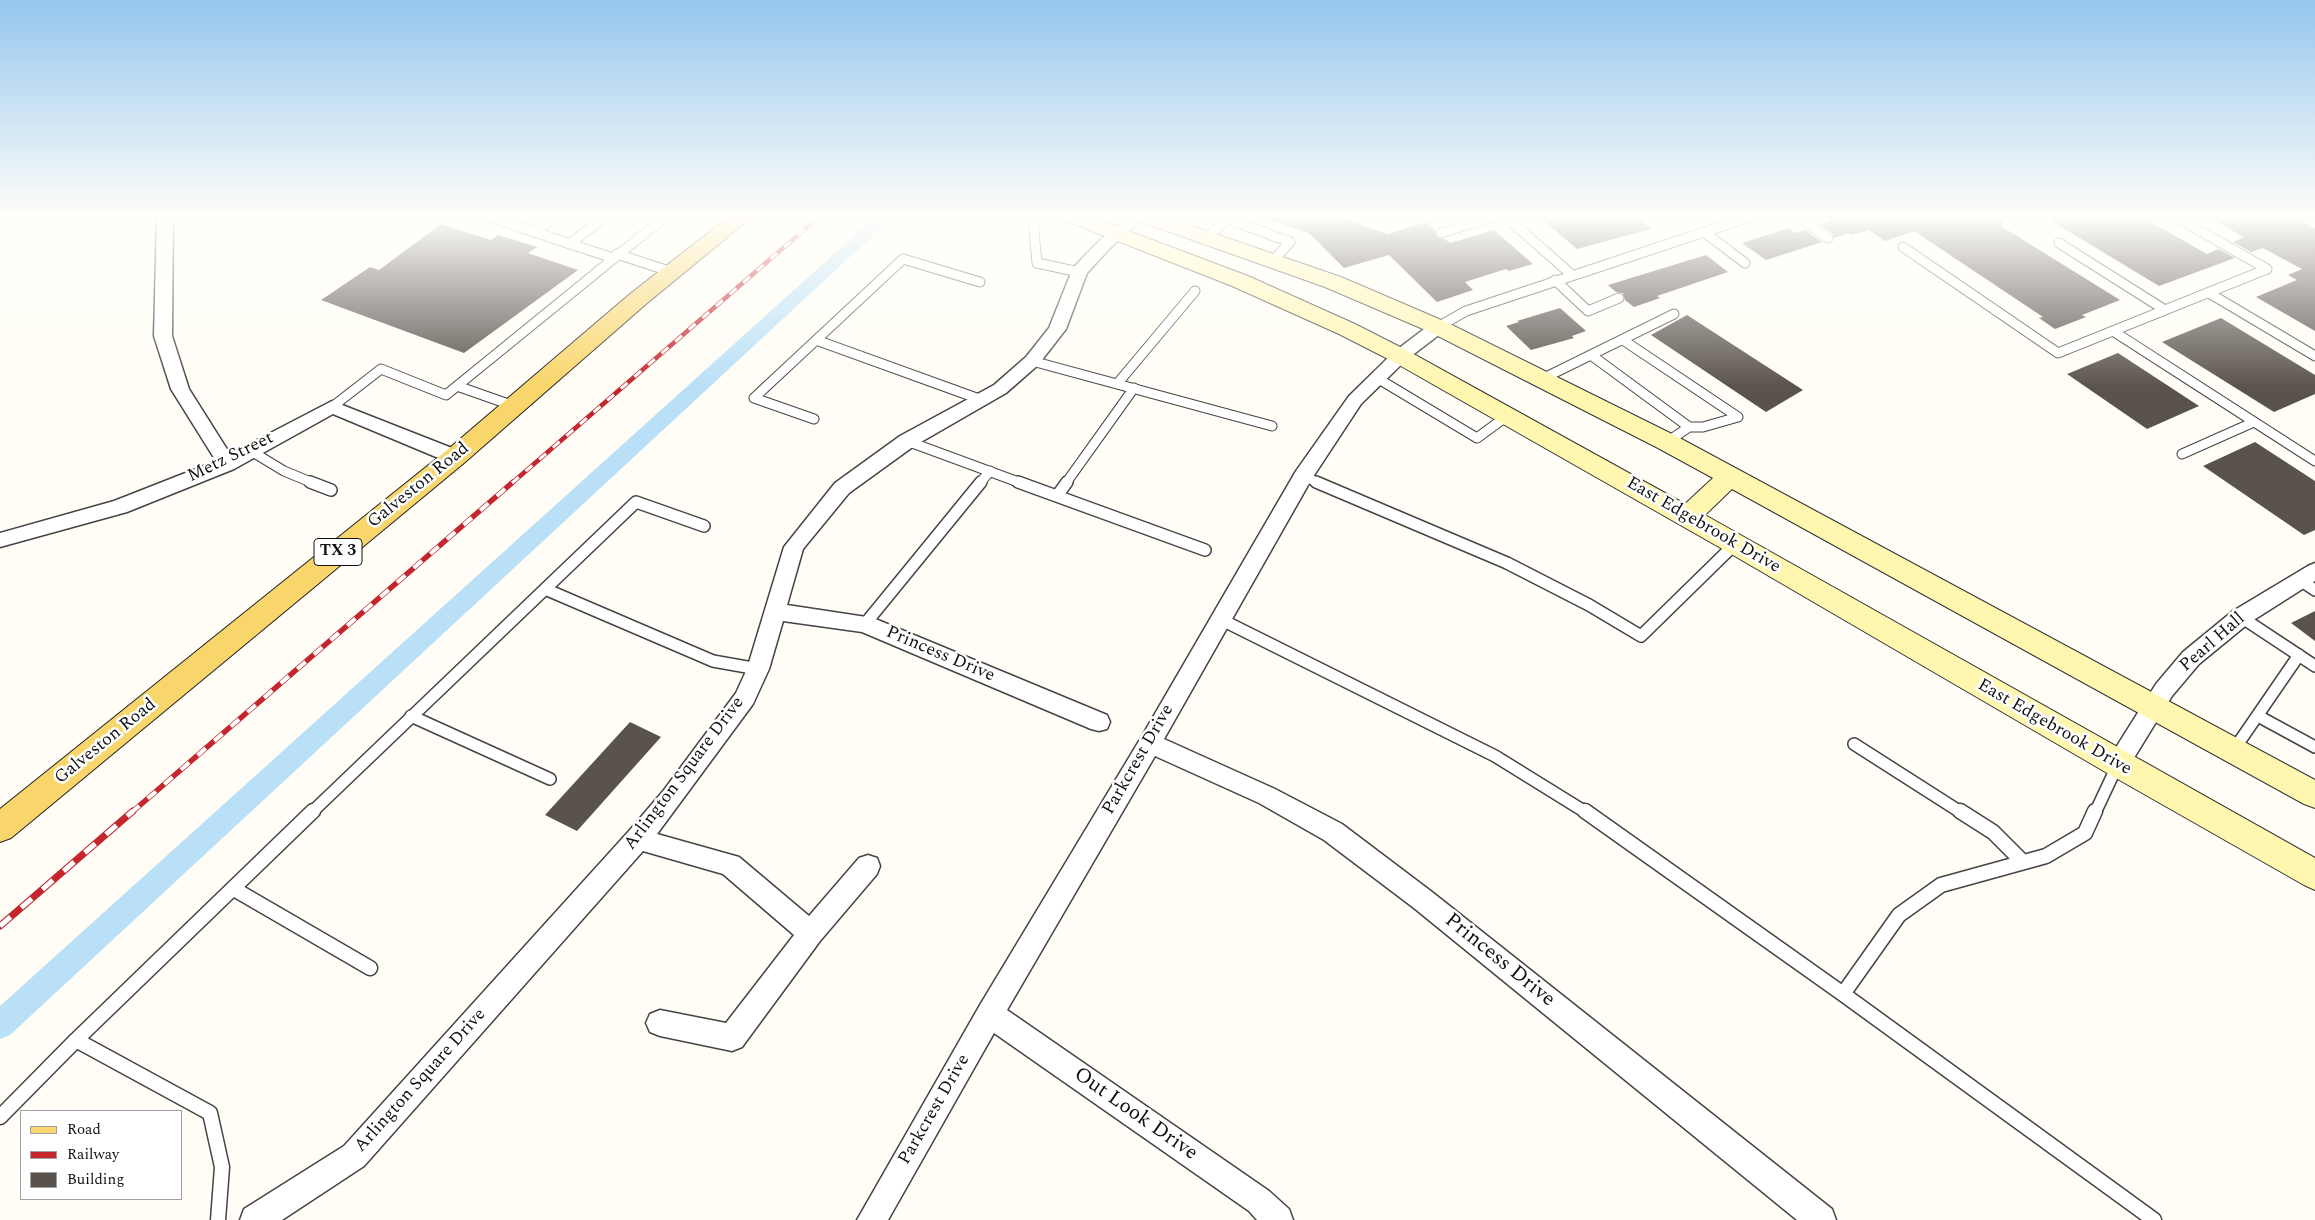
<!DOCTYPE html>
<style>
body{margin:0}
#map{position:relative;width:2315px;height:1220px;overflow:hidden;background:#fffdf5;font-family:Spectral,serif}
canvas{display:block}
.legend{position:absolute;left:20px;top:1110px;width:162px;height:90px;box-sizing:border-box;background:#fff;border:1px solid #a0a0a0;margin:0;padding:6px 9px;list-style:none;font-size:15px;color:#111}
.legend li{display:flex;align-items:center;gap:10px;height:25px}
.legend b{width:25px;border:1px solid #a0a0a0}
</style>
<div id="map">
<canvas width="2315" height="1220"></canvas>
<ul class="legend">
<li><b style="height:6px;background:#f9d66b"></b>Road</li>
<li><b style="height:6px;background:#c4262e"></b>Railway</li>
<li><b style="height:14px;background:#5a524d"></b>Building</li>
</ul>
</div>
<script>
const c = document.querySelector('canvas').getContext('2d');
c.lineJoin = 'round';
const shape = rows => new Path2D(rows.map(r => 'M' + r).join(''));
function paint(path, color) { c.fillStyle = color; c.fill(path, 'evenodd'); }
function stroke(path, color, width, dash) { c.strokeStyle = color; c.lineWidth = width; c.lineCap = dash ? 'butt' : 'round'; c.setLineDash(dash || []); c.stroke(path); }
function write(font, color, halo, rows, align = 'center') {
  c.font = font + ' Spectral,serif'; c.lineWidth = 5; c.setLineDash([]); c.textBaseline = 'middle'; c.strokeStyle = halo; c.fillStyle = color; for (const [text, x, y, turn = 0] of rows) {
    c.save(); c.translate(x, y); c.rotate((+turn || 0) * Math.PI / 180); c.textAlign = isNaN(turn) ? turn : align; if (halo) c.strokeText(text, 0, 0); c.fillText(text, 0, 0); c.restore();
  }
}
paint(shape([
 [876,216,894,216,10,1035,0,1039,0,1006,876,216]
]), '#b9e0f7');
paint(shape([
 [1267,216,1336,216,1388,234,1427,222,1435,230,1437,238,1445,239,1450,243,1494,230,1533,264,1509,271,1506,269,1465,282,1473,290,1437,302,1389,255,1344,268,1309,233,1267,219],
 [1538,216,1634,216,1651,229,1577,249],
 [1824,216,2008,216,2001,226,2120,300,2082,315,2086,317,2055,329,2039,318,2043,317,1914,231,1885,241,1869,230,1852,235,1849,233,1834,238,1832,233,1821,225,1831,221],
 [2043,216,2140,216,2207,254,2218,249,2235,258,2159,286],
 [2206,216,2291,216,2315,228,2315,331,2256,297,2297,280,2288,275,2302,269,2263,248,2251,252,2233,242,2244,237],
 [441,224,491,240,498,235,537,247,528,253,578,270,464,353,321,300,370,267,379,270],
 [1789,228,1795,233,1805,230,1822,242,1766,260,1742,243],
 [1706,255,1728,272,1657,296,1660,298,1634,307,1625,300,1623,293,1616,292,1608,285],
 [1560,308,1586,331,1572,336,1574,338,1531,350,1506,326,1519,322,1517,321],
 [1687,315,1803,390,1766,412,1651,335],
 [2221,318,2315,375,2315,394,2274,412,2162,342],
 [2118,353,2199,406,2147,429,2067,374],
 [2255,442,2315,481,2315,530,2304,535,2203,466],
 [2315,611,2315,641,2291,623],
 [630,722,661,737,577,831,545,815]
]), '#5a524d');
const laneFar2 = shape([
 [486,216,613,258],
 [1038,216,1033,222,1037,263,1079,272],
 [1220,216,1290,242,1273,261],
 [1367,216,1375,216],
 [1505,216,1572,275],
 [1797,216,1828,238],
 [2174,216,2267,269],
 [534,232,557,216],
 [1704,232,1745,263],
 [1441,233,1496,216],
 [1207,238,1227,219],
 [2059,243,2165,310],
 [569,244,607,216],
 [1903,247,2058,353,2267,269],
 [617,254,672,272],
 [1555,280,1588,311,1619,298],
 [2209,293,2315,356],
 [1438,327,1466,311,1753,216],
 [2113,331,2315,461],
 [816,340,982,400],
 [1623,340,1738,417,1703,427,1689,427],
 [1591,355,1689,427,1667,442],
 [1032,361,1272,426],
 [1377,378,1477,438,1507,416],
 [1542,379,1674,314],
 [1117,384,1195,291],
 [457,386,666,216],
 [332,407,381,369,446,395,457,386,514,406],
 [814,419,754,398,903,259,980,282],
 [907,441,1021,483],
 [251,451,284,471,313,483],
 [2182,454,2254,422],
 [1303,476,1319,483],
 [980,483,990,471],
 [1066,483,1134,388]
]);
const laneFar1 = shape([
 [310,482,331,490],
 [1018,482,1205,550],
 [1316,482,1507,563,1589,605,1641,636,1735,544],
 [1057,496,1067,482],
 [2300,580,2315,590],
 [545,589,713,661,758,669],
 [2241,617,2315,666],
 [1220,619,1495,756,1587,813],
 [865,624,981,482],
 [411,716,550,779],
 [2258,716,2315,747],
 [1854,744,1962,813],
 [2233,751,2299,655],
 [311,813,636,502,704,526],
 [2095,813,2118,764]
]);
const lane = shape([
 [1585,811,1843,994,2154,1220],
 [1960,811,1993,832,2023,862],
 [234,889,370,968],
 [1843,994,1899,915,1941,885,2046,856,2085,833,2095,811],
 [76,1040,210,1113,222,1167,218,1220],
 [0,1117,76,1040,313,811]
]);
const street = shape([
 [157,216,173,216,172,336,189,389,230,454,332,401,462,452,465,457,462,462,455,464,448,462,333,414,234,469,127,512,0,547,0,533,114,501,216,461,171,389,154,336,157,216],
 [1128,216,1145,216,1112,246,1087,273,1066,329,1038,365,1006,393,914,446,849,493,803,549,787,605,873,618,1107,715,1110,722,1107,729,1099,731,1091,729,862,632,783,621,769,669,753,704,657,834,739,857,809,916,859,858,868,855,877,858,880,866,877,874,820,941,742,1047,732,1051,660,1036,650,1032,646,1023,650,1014,660,1010,726,1023,794,935,723,874,643,851,364,1166,282,1220,240,1220,244,1209,344,1146,629,831,664,790,736,693,747,669,784,547,835,483,900,436,994,385,1026,357,1049,328,1073,268,1100,240,1128,216],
 [1438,322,1444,323,1447,327,1444,331,1406,360,1361,404,1311,480,1164,739,1275,789,1342,824,1432,892,1832,1209,1836,1220,1797,1220,1414,908,1324,840,1259,803,1155,756,1007,1010,1269,1191,1289,1209,1293,1220,1257,1220,1249,1211,994,1033,888,1220,857,1220,980,1005,1142,736,1296,471,1349,396,1394,352,1432,323,1438,322],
 [2315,563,2315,581,2249,623,2199,664,2172,696,2126,771,2118,774,2110,771,2106,764,2110,757,2156,684,2183,652,2233,611,2308,566,2315,563]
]);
const secondary = shape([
 [1061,216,1089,216,1248,276,1355,324,1408,351,1685,504,1713,478,1658,448,1430,332,1325,287,1136,220,1133,216,1163,216,1341,277,1446,322,1676,436,2315,780,2315,808,2304,804,1732,489,1705,515,2315,858,2315,890,2304,885,2107,773,1726,551,1392,361,1339,334,1232,286,1064,220,1061,216]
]);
const primary = shape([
 [730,216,753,216,646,304,464,463,11,838,0,842,0,809,446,451,630,294,730,216]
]);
stroke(laneFar2, '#444', 11);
stroke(laneFar1, '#444', 14);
stroke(lane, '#444', 17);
stroke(street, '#444', 3);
stroke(secondary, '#333', 2);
stroke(primary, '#222', 2);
stroke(laneFar2, '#fff', 9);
stroke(laneFar1, '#fff', 11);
stroke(lane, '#fff', 14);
paint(street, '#fff');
paint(secondary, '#fff6b0');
paint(primary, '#f9d66b');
const railFar2 = shape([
 [512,483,820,216]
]);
const railFar1 = shape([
 [131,813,513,482]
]);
const rail = shape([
 [0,926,133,811]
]);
stroke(railFar2, '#c4262e', 4.5);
stroke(railFar1, '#c4262e', 5.5);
stroke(rail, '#c4262e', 7);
stroke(railFar2, '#fff', 3, [9]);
stroke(railFar1, '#fff', 4, [11]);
stroke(rail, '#fff', 5, [14]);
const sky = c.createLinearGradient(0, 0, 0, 387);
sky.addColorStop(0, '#95c6ee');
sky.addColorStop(0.56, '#fffefa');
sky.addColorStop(1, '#fffefa00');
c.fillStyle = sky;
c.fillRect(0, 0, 2315, 387);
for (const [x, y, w] of [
 [338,552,48]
]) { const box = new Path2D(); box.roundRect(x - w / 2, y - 13.5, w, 27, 4); c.fillStyle = '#fff'; c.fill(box); stroke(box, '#111', 1); }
write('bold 16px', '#111', null, [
 ["TX 3",338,552]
]);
write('18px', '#111', '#fff', [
 ["Metz Street",231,458,-26],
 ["Galveston Road",419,486,-39],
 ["East Edgebrook Drive",1703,526,30],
 ["Pearl Hall",2213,643,-41],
 ["Princess Drive",940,655,23],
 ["East Edgebrook Drive",2054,728,30],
 ["Galveston Road",106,742,-39],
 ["Parkcrest Drive",1139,760,-60],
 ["Arlington Square Drive",685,774,-53],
 ["Arlington Square Drive",421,1081,-48],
 ["Parkcrest Drive",935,1110,-60]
]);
write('21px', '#111', '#fff', [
 ["Princess Drive",1499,961,39],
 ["Out Look Drive",1135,1115,35]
]);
</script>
